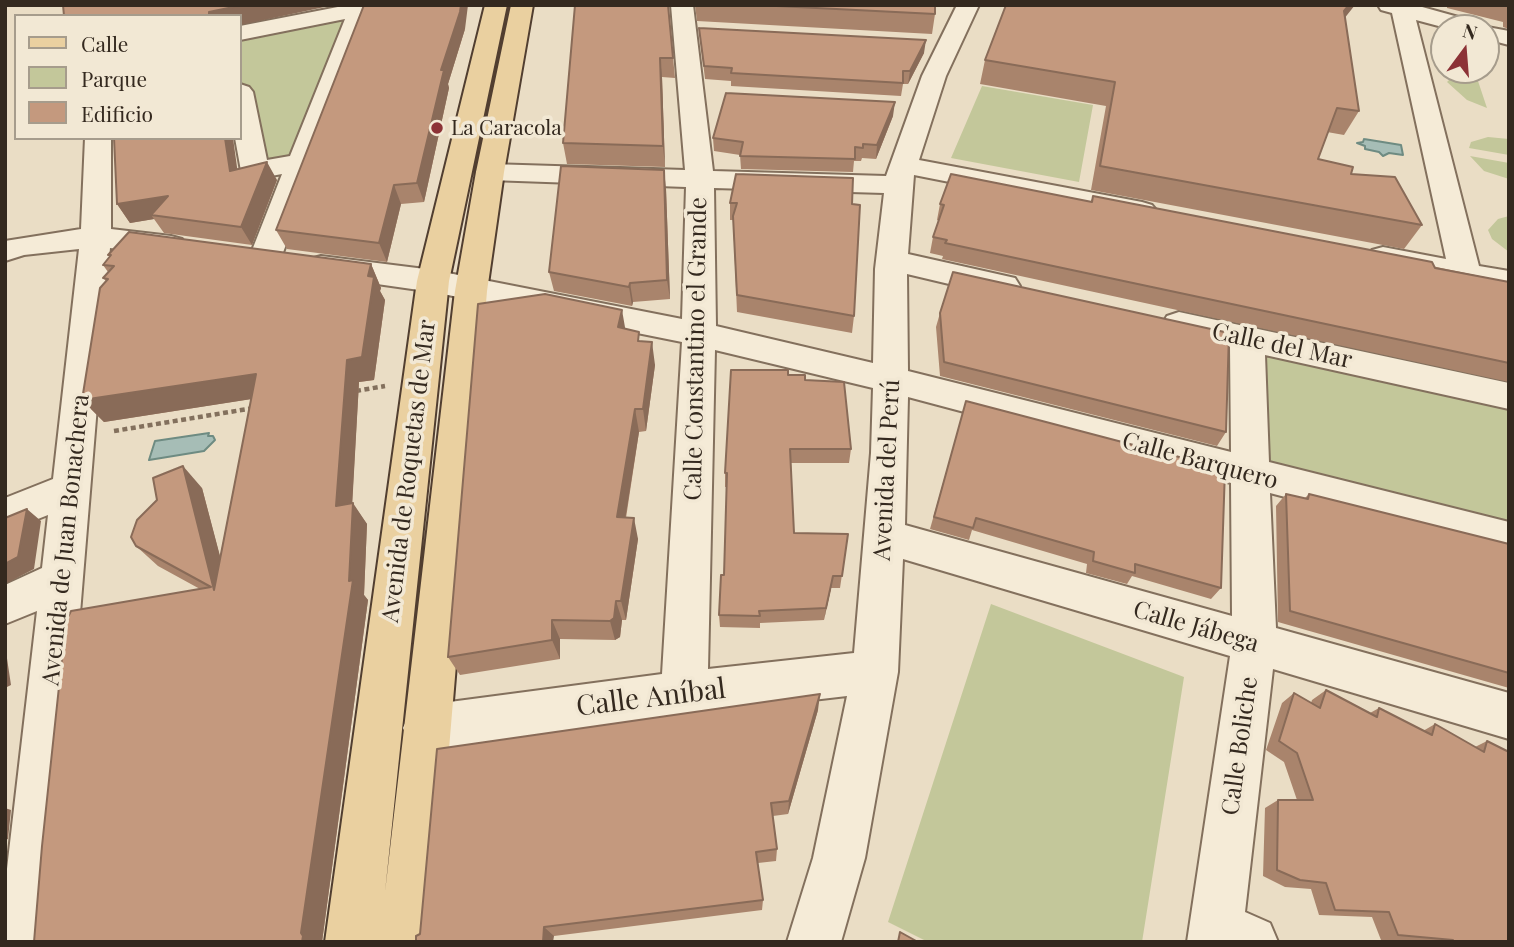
<!DOCTYPE html>
<meta charset="utf-8">
<style>
body{margin:0}
#map{position:relative;width:1514px;height:947px;overflow:hidden;background:#eaddc5;font-family:"Playfair Display",serif}
canvas{display:block}
.frame{position:absolute;inset:0;border:7px solid #34291f;pointer-events:none}
.legend{position:absolute;left:14px;top:14px;width:228px;height:126px;box-sizing:border-box;background:#f2e8d4;border:2px solid #a69c8c;margin:0;padding:9px 12px;list-style:none;font-size:21px;color:#34291f}
.legend li{display:flex;align-items:center;gap:14px;height:35px}
.legend b{width:35px;border:2px solid #a69c8c}
.north{position:absolute;left:1430px;top:14px;width:70px;height:70px;box-sizing:border-box;background:#f2e8d4;border:2px solid #a69c8c;border-radius:50%;rotate:16deg;font-size:19px;font-weight:700;line-height:28px;text-align:center;color:#34291f}
.north::after{content:'';display:block;margin:auto;width:24px;height:32px;background:#8c3236;clip-path:polygon(50% 0,100% 100%,50% 72%,0 100%)}
</style>
<div id="map">
<canvas width="1514" height="947"></canvas>
<div class="frame"></div>
<ul class="legend">
<li><b style="height:9px;background:#ead0a0"></b>Calle</li>
<li><b style="height:19px;background:#c3c79a"></b>Parque</li>
<li><b style="height:19px;background:#c4997e"></b>Edificio</li>
</ul>
<div class="north">N</div>
</div>
<script>
const c = document.querySelector('canvas').getContext('2d');
c.lineJoin = 'round';
function paint(path, color) { c.fillStyle = color; c.fill(path, 'evenodd'); }
const shape = rows => new Path2D(rows.map(r => 'M' + r).join(''));
function stroke(path, color, width, dash) { c.strokeStyle = color; c.lineWidth = width; c.lineCap = dash ? 'butt' : 'round'; c.setLineDash(dash || []); c.stroke(path); }
function write(font, color, halo, rows, align = 'center') {
  c.font = font + ' "Playfair Display",serif'; c.lineWidth = 7; c.setLineDash([]); c.textBaseline = 'middle'; c.strokeStyle = halo; c.fillStyle = color; for (const [text, x, y, turn = 0] of rows) {
    c.save(); c.translate(x, y); c.rotate((+turn || 0) * Math.PI / 180); c.textAlign = isNaN(turn) ? turn : align; if (halo) c.strokeText(text, 0, 0); c.fillText(text, 0, 0); c.restore();
  }
}
paint(shape([
 [360,10,301,162,255,171,240,92,240,33],
 [1475,72,1487,108,1467,100,1447,82,1455,74],
 [982,86,1093,105,1079,182,951,158],
 [1488,137,1509,139,1509,155,1469,148,1471,142],
 [1470,156,1509,163,1509,179,1484,171],
 [1509,216,1509,252,1492,239,1488,230,1498,219],
 [1247,339,1509,396,1509,539,1249,474],
 [991,604,1184,677,1142,942,928,942,888,922]
]), '#c3c79a');
const water = shape([
 [1364,139,1401,145,1403,155,1389,153,1383,156,1379,152,1365,149,1365,146,1357,143,1363,142,1364,139],
 [209,433,208,436,213,436,215,440,204,451,149,460,155,441,209,433]
]);
paint(water, '#a6bdb6');
stroke(water, '#6e8b82', 2);
const minor = shape([
 [348,5,390,6,387,11,370,15,281,258,276,265,265,268,254,265,249,258,282,174,255,179,245,177,241,171,235,138,240,138,240,84,249,87,253,92,267,160,290,156,345,19,240,40,240,26,348,5],
 [671,5,693,5,713,171,886,176,922,76,957,5,979,5,946,76,919,160,1142,202,1152,205,1157,211,1152,217,1142,220,914,175,908,254,1015,278,1020,286,1015,294,1004,297,907,274,908,371,1231,452,1230,347,1167,332,1162,324,1167,316,1179,312,1509,383,1509,409,1265,355,1269,462,1509,522,1509,556,1270,493,1276,628,1509,693,1509,739,1273,669,1245,912,1270,923,1278,942,1187,942,1230,656,903,559,898,672,865,858,841,942,787,942,813,858,847,696,684,715,427,751,410,744,403,728,410,712,427,705,662,674,682,342,433,292,321,276,310,273,305,266,310,259,321,256,433,270,682,319,686,187,490,180,480,178,476,172,480,166,490,164,685,170,671,5],
 [714,188,884,193,875,269,873,363,716,326,714,188],
 [715,350,873,388,871,453,854,653,708,669,715,350],
 [908,397,1231,483,1232,616,905,525,908,397],
 [1378,5,1415,5,1480,23,1482,26,1509,31,1509,45,1486,39,1486,28,1446,28,1416,20,1479,266,1509,271,1509,293,1383,267,1372,264,1367,257,1372,250,1383,247,1446,259,1392,13,1381,10,1378,5],
 [85,138,111,138,111,229,171,236,182,239,186,246,182,253,171,256,110,248,53,942,5,942,5,886,37,611,5,624,5,585,42,568,48,515,5,532,5,498,53,479,79,249,24,255,5,261,5,241,81,229,85,138]
]);
const major = shape([
 [485,5,507,5,449,281,385,892,455,291,476,172,511,5,533,5,504,172,487,291,433,942,325,942,417,281,485,5]
]);
stroke(minor, '#83705d', 4);
stroke(major, '#513e30', 4);
stroke(shape([
 [356,391,385,386],
 [114,431,254,408]
]), '#83705d', 4.5, [5, 3.5]);
paint(minor, '#f5ebd7');
paint(major, '#ead0a0');
paint(shape([
 [668,5,675,78,662,77,665,167,567,164,563,143],
 [695,5,935,5,935,14,932,34,697,21],
 [1447,5,1509,5,1509,29,1503,27,1503,22,1447,8],
 [1345,18,1359,111,1344,135,1327,132,1318,159,1351,174,1422,225,1404,249,1091,190,1106,106,980,84,985,60],
 [699,28,924,53,908,84,903,84,901,96,731,86,731,81,705,79],
 [465,29,448,84,449,88,424,202,401,204,387,262,287,249,276,230],
 [893,116,876,159,862,158,861,161,854,161,853,172,741,169,740,155,714,151,713,138],
 [237,169,277,180,252,245,164,233,154,219,130,223,117,204],
 [666,189,670,299,633,302,632,306,554,291,549,272],
 [1093,196,1509,282,1509,382,942,259,943,256,930,253,933,237,939,221,937,220,940,204,1091,201],
 [730,203,852,204,854,316,852,333,737,312,733,220,730,220],
 [108,255,371,264,381,288,380,291,385,300,374,380,359,382,352,503,367,524,364,595,368,600,322,942,34,942,200,589,158,566,136,546,202,488,220,557,251,399,104,422,82,400,106,281,103,278,108,272,103,265,110,257],
 [940,313,1226,432,1217,446,940,376,936,327],
 [625,329,640,341,655,365,646,431,639,432,626,518,638,539,626,620,622,620,620,637,615,640,560,639,560,659,460,675,448,657],
 [805,380,851,449,849,463,791,463,794,533,848,534,840,588,831,588,824,620,760,623,760,628,720,627,719,615,724,575,727,487,725,487,725,473],
 [966,401,1221,588,1211,599,1132,576,1127,584,1086,573,1087,564,972,530,969,540,930,529],
 [1286,494,1305,498,1309,494,1509,544,1509,688,1278,622,1276,506],
 [1326,690,1370,713,1379,708,1423,731,1435,724,1475,747,1487,741,1509,942,1401,942,1381,940,1372,917,1319,915,1311,889,1285,887,1263,876,1265,808,1278,800,1297,800,1284,762,1266,750,1282,703,1294,693,1311,703,1312,700],
 [818,710,788,814,773,816,777,849,776,861,758,863,763,900,762,910,554,936,416,942]
]), '#a9846c');
paint(shape([
 [243,5,334,5,240,25,240,16,209,16,209,12],
 [461,5,468,5,465,29,448,84,449,88,424,202,417,183,441,70],
 [1349,5,1355,5,1332,34,1344,11],
 [926,40,924,53,908,84,910,71],
 [660,58,662,77,665,167,663,146],
 [895,102,893,116,876,159,877,145],
 [225,138,233,138,240,189,230,171],
 [267,162,277,180,252,245,241,227],
 [664,170,666,189,670,299,667,280],
 [394,185,401,204,387,262,379,243],
 [168,196,151,215,154,219,130,223,117,204],
 [371,264,381,288,380,291,385,300,374,380,359,382,351,526,336,506,347,360],
 [630,283,633,302,632,306,629,287],
 [622,310,626,333,618,327],
 [652,342,655,365,646,431,643,409],
 [256,374,271,396,104,422,82,400],
 [635,409,639,432,622,539,617,517],
 [183,466,202,488,234,609,214,590],
 [353,503,367,524,364,595,368,600,322,942,302,942,301,933,349,581],
 [27,509,41,521,34,569,5,584,5,564],
 [634,518,638,539,626,620,621,601],
 [833,576,831,588,824,620,826,608],
 [616,601,622,620,620,637,615,640,610,621],
 [552,620,560,639,560,659,552,640],
 [5,645,11,685,5,688],
 [820,694,818,710,788,814,789,801],
 [5,808,11,810,8,839,5,840],
 [544,927,554,936,553,942,543,942]
]), '#896b58');
const building = shape([
 [63,5,243,5,209,12,209,16,64,16,63,5],
 [364,5,461,5,460,12,441,70,444,70,417,183,394,185,379,243,276,230,364,5],
 [575,5,668,5,673,58,660,58,663,146,563,143,575,5],
 [757,5,935,5,935,14,757,5],
 [1006,5,1349,5,1344,11,1359,111,1337,108,1318,159,1353,167,1351,174,1395,177,1422,225,1100,166,1115,82,985,60,1006,5],
 [699,28,926,40,910,71,903,71,903,83,731,73,732,68,704,66,699,28],
 [726,93,895,102,877,145,863,144,863,148,855,147,855,159,740,156,743,142,713,138,726,93],
 [114,138,225,138,230,171,267,162,241,227,151,215,168,196,117,204,114,138],
 [561,166,664,170,667,280,630,283,629,287,549,272,561,166],
 [736,174,853,178,852,204,860,205,854,316,737,295,733,216,737,203,730,203,736,174],
 [951,174,1092,202,1093,196,1432,262,1435,268,1509,282,1509,363,945,243,947,240,933,237,944,205,940,204,951,174],
 [129,232,371,264,368,276,374,277,362,357,347,360,336,506,353,503,349,581,353,580,301,933,303,936,302,942,34,942,42,846,66,621,71,611,211,587,136,546,131,537,137,520,157,500,153,478,183,466,214,590,256,374,82,400,100,288,108,279,103,278,114,266,103,265,111,255,108,255,129,232],
 [953,272,1229,333,1226,432,944,362,940,313,953,272],
 [545,294,622,310,618,327,639,332,638,341,652,342,643,409,635,409,617,517,634,518,621,601,616,601,614,618,610,621,552,620,552,640,448,657,478,304,545,294],
 [731,370,788,370,788,375,805,375,805,380,844,382,851,449,790,449,794,533,848,534,842,576,833,576,826,608,759,611,760,616,719,615,721,575,724,575,727,473,725,473,731,370],
 [966,401,1225,469,1221,588,1135,564,1135,573,1093,561,1094,552,976,518,973,528,934,517,966,401],
 [1286,494,1308,499,1309,494,1509,544,1509,673,1290,611,1286,494],
 [27,509,18,557,5,564,5,518,27,509],
 [1326,690,1377,717,1379,708,1432,735,1435,724,1484,752,1487,741,1509,752,1509,942,1454,942,1453,940,1398,935,1389,912,1335,910,1326,883,1300,880,1277,870,1278,800,1313,800,1297,753,1279,741,1294,693,1320,708,1326,690],
 [820,694,789,801,771,803,777,849,756,852,763,900,544,927,543,942,416,942,416,936,420,934,437,749,820,694],
 [900,932,918,942,898,942,900,932]
]);
paint(building, '#c4997e');
stroke(building, '#896b58', 2);
for (const [x, y, r, color] of [
 [437,128,7,"#8c3236"]
]) { const dot = new Path2D(); dot.arc(x, y, r, 0, 2 * Math.PI); c.fillStyle = color; c.fill(dot); stroke(dot, '#f2e8d4', 2.5); }
write('21px', '#34291f', '#f2e8d4', [
 ["La Caracola",451,128]
], 'left');
write('24px', '#34291f', '#f2e8d4', [
 ["Calle del Mar",1282,346,12],
 ["Calle Constantino el Grande",696,349,-89],
 ["Calle Barquero",1200,461,15],
 ["Avenida del Perú",887,470,-87],
 ["Avenida de Roquetas de Mar",409,471,-83],
 ["Avenida de Juan Bonachera",66,540,-84],
 ["Calle Jábega",1196,627,16],
 ["Calle Boliche",1240,746,-82]
]);
write('28px', '#34291f', '#f2e8d4', [
 ["Calle Aníbal",651,698,-7]
]);
</script>
